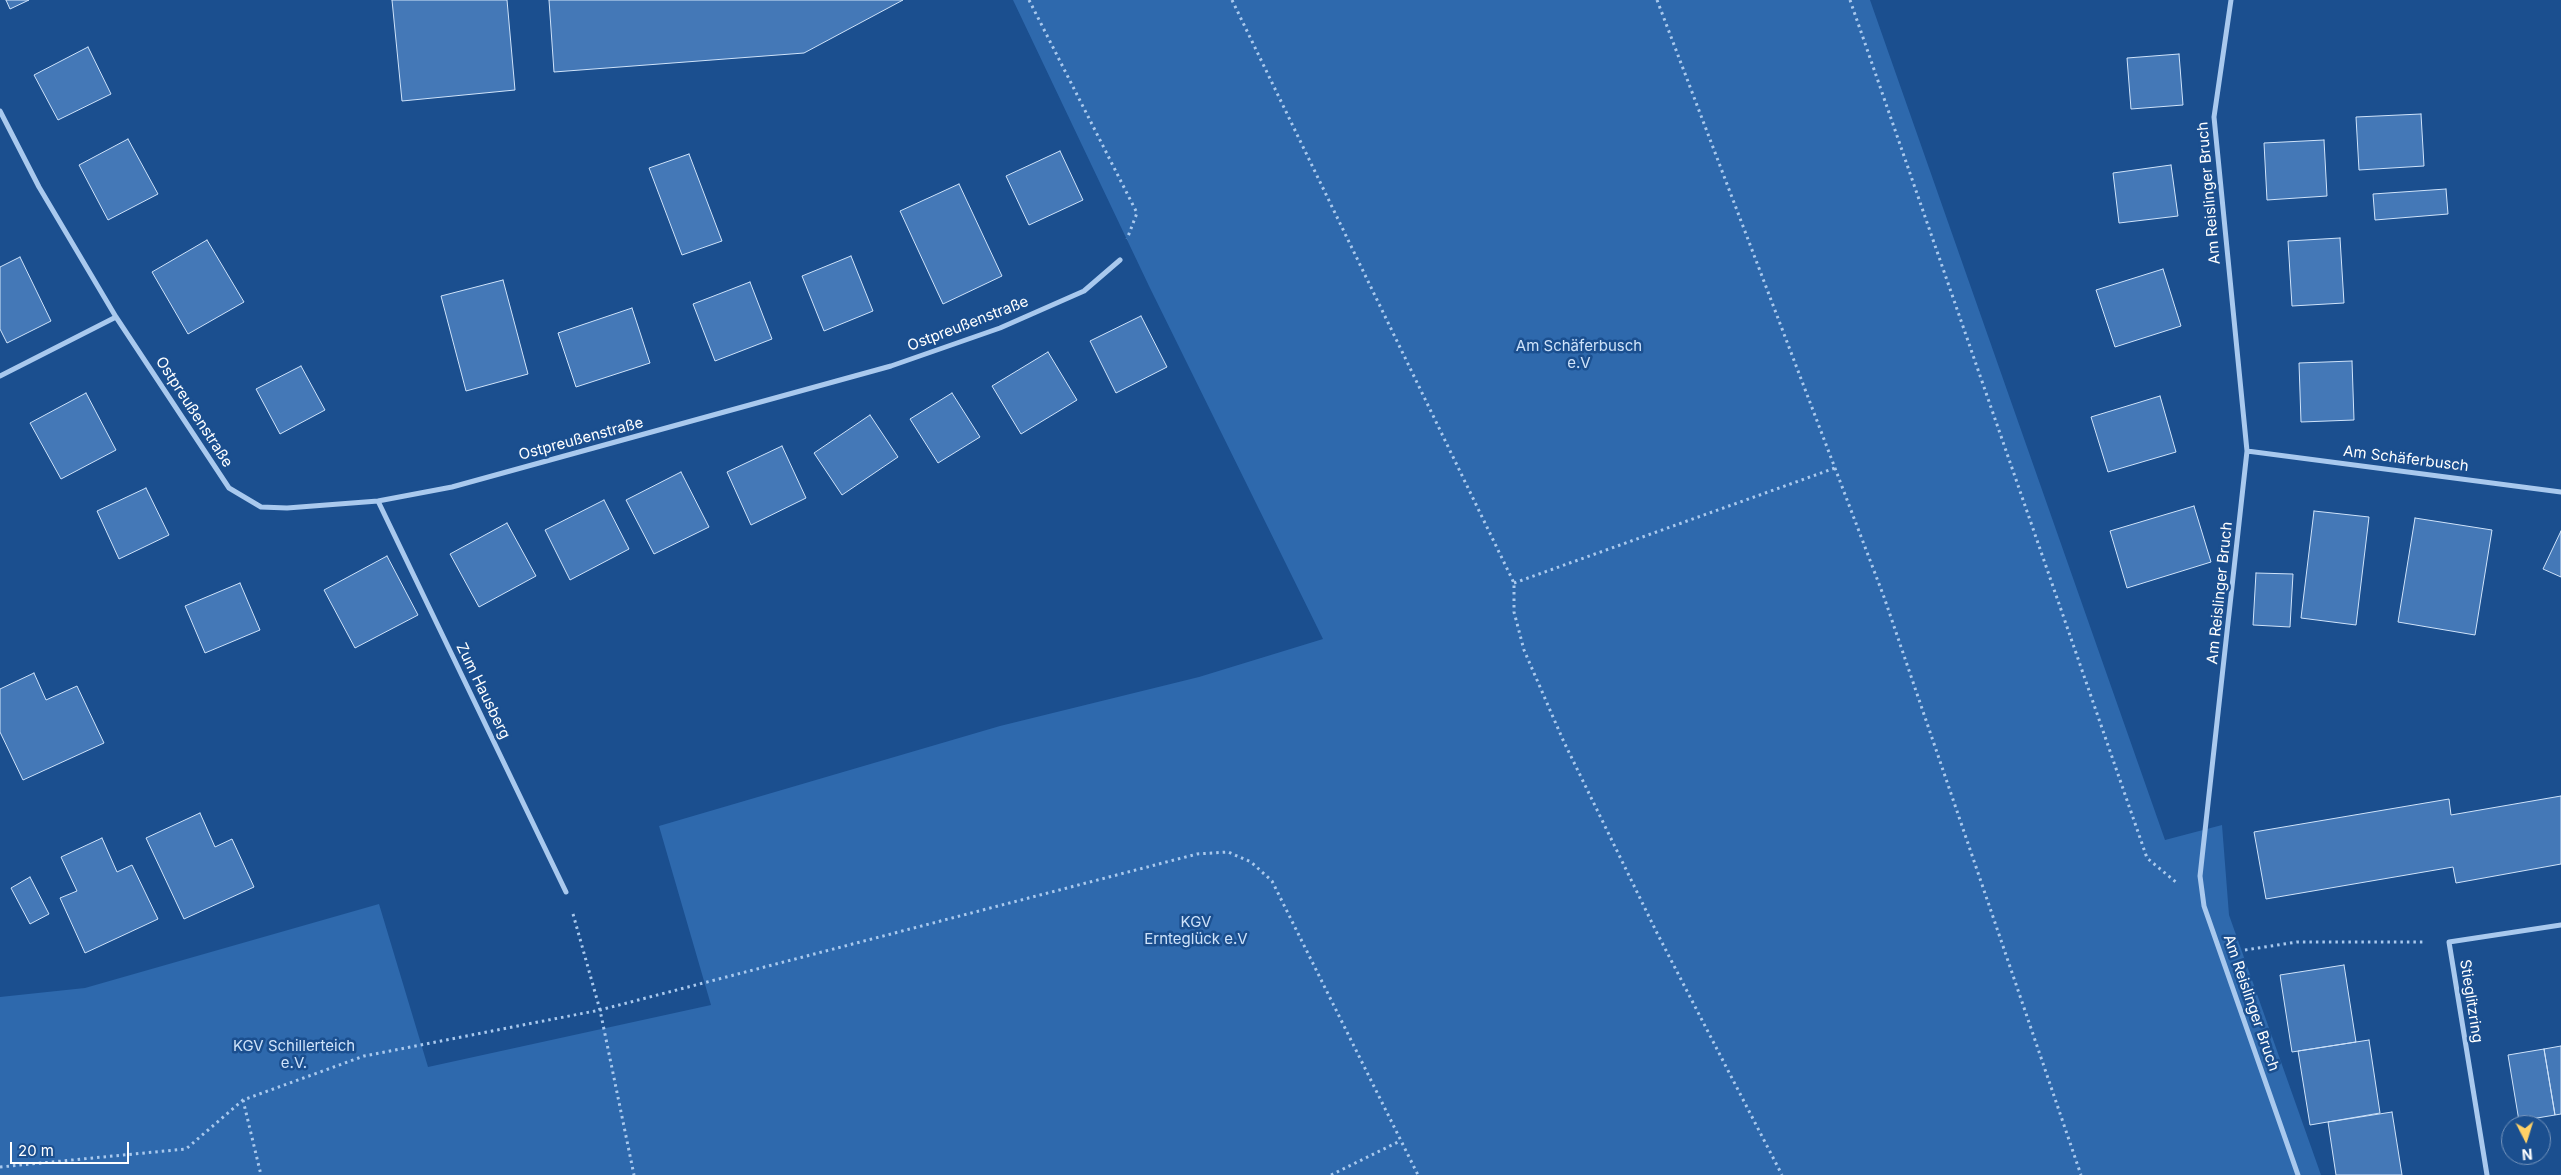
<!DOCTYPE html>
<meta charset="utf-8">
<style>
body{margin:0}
#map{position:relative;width:2561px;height:1175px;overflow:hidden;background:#1b4f8f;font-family:Inter,sans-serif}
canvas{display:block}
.north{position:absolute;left:2501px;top:1115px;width:50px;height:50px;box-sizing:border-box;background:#1b4f8f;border:1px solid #7695bc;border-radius:50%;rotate:175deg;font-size:14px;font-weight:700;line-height:20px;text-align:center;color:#fff}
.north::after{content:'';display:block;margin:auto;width:18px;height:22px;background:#ffd166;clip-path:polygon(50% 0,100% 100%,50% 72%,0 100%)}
.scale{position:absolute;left:10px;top:1142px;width:119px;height:22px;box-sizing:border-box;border:2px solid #fff;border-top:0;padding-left:6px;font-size:15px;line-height:18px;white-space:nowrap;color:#fff;-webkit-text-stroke:4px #1b4f8f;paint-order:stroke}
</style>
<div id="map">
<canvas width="2561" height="1175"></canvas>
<div class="north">N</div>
<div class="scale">20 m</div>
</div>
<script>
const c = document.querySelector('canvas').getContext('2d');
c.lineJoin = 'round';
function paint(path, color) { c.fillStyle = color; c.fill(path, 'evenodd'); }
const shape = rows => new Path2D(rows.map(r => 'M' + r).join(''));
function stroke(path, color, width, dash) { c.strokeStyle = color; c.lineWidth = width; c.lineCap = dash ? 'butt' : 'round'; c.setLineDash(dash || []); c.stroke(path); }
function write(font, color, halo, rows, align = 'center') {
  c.font = font + ' Inter,sans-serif'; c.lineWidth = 5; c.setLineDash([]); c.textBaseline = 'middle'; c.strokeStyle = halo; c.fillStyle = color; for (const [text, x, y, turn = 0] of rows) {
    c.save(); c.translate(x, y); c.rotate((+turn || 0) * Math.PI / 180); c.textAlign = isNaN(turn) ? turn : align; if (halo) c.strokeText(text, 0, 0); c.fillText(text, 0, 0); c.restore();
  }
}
paint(shape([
 [1013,0,1870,0,2165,840,2222,825,2229,915,2321,1175,0,1175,0,997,85,988,379,904,428,1067,711,1005,659,826,1000,726,1199,677,1323,639,1149,286]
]), '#2e69ad');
const building = shape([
 [6,0,29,0,10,9,6,0],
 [392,0,507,0,515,90,402,101,392,0],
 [549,0,903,0,804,53,554,72,549,0],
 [88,47,111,94,58,120,34,75,88,47],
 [2179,54,2183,105,2131,109,2127,58,2179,54],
 [2421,114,2424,166,2359,170,2356,117,2421,114],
 [128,139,158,194,108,220,79,165,128,139],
 [2324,140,2327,196,2267,200,2264,143,2324,140],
 [1060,151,1083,200,1029,225,1006,176,1060,151],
 [689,154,722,241,682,255,649,168,689,154],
 [2171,165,2178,216,2119,223,2113,173,2171,165],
 [959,184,1002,276,943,304,900,211,959,184],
 [2446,189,2448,214,2375,220,2373,194,2446,189],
 [2340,238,2344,303,2292,306,2288,241,2340,238],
 [207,240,244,302,188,334,152,272,207,240],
 [851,256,873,311,824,331,802,276,851,256],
 [20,257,51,321,7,343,0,329,0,267,20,257],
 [2163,269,2181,326,2115,347,2096,290,2163,269],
 [503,280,528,374,466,391,441,296,503,280],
 [750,282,772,339,715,361,693,304,750,282],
 [632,308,650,363,576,387,558,333,632,308],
 [1141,316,1167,367,1116,393,1090,341,1141,316],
 [1048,352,1077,400,1021,434,992,386,1048,352],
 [2352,361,2354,420,2301,422,2299,363,2352,361],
 [301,366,325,410,280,434,256,389,301,366],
 [86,393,116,450,61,479,30,423,86,393],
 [952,393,980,437,938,463,910,419,952,393],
 [2160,396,2176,452,2108,472,2091,417,2160,396],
 [870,415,898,457,842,495,814,453,870,415],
 [782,446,806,498,751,525,727,472,782,446],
 [681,472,709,527,654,554,626,500,681,472],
 [146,488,169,535,119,559,97,511,146,488],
 [604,500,629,549,570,580,545,530,604,500],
 [2194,506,2211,562,2127,588,2110,531,2194,506],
 [2314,511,2369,517,2356,625,2301,618,2314,511],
 [2415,518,2492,530,2475,635,2398,622,2415,518],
 [507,523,536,576,479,607,450,554,507,523],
 [2561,531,2561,577,2543,569,2561,531],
 [387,556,418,615,355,648,324,590,387,556],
 [2256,573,2293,574,2290,627,2253,625,2256,573],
 [240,583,260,630,205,653,185,606,240,583],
 [34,673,46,700,77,686,104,743,23,780,0,732,0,689,34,673],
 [2561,796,2561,864,2456,883,2453,867,2266,899,2254,832,2449,799,2451,815,2561,796],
 [200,813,215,847,232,839,254,887,184,919,146,838,200,813],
 [102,838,117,872,132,865,158,919,85,953,60,898,77,891,61,857,102,838],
 [30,877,49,914,30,924,11,888,30,877],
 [2344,965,2356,1042,2292,1052,2280,975,2344,965],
 [2369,1040,2380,1113,2310,1125,2298,1051,2369,1040],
 [2561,1046,2561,1114,2555,1115,2544,1049,2561,1046],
 [2544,1049,2555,1115,2519,1121,2508,1055,2544,1049],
 [2392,1112,2402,1175,2336,1175,2328,1122,2392,1112]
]);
paint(building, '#4478b7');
stroke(building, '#cfe3fa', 1);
stroke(shape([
 [1029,0,1137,213,1127,239],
 [1232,0,1514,583,1514,612,1524,650,1563,740,1656,931,1782,1175],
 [1657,0,1884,597,2081,1175],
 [1850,0,2147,858,2177,883],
 [1514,583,1835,468],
 [573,914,600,1010,634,1175],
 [2245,950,2297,942,2426,942],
 [243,1100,261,1175],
 [0,1167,186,1149,243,1100,364,1056,600,1010,1197,854,1228,852,1251,862,1272,881,1418,1175],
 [1331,1175,1400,1141]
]), '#a9c9ee', 3, [2.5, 4]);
stroke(shape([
 [2231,0,2214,117,2247,451,2200,876,2204,906,2298,1175],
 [0,111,39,187,116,317,229,488,261,507,287,508,378,501,452,487,891,366,1000,328,1084,291,1120,260],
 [0,376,116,317],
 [2247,451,2561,492],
 [378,501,566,892],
 [2487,1175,2449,942,2561,925]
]), '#a9c9ee', 5);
write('15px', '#fff', '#1b4f8f', [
 ["Am Reislinger Bruch",2209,193,-95],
 ["Ostpreußenstraße",968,324,-21],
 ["Ostpreußenstraße",194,412,57],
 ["Ostpreußenstraße",581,439,-15],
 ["Am Schäferbusch",2406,459,7],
 ["Am Reislinger Bruch",2220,593,-84],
 ["Zum Hausberg",483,691,64],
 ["Stieglitzring",2471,1001,81],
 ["Am Reislinger Bruch",2251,1003,71]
]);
write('15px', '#cfe3fa', '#1b4f8f', [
 ["Am Schäferbusch",1579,346],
 ["e.V",1579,363],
 ["KGV",1196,922],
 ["Ernteglück e.V",1196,939],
 ["KGV Schillerteich",294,1046],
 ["e.V.",294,1063]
]);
</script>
